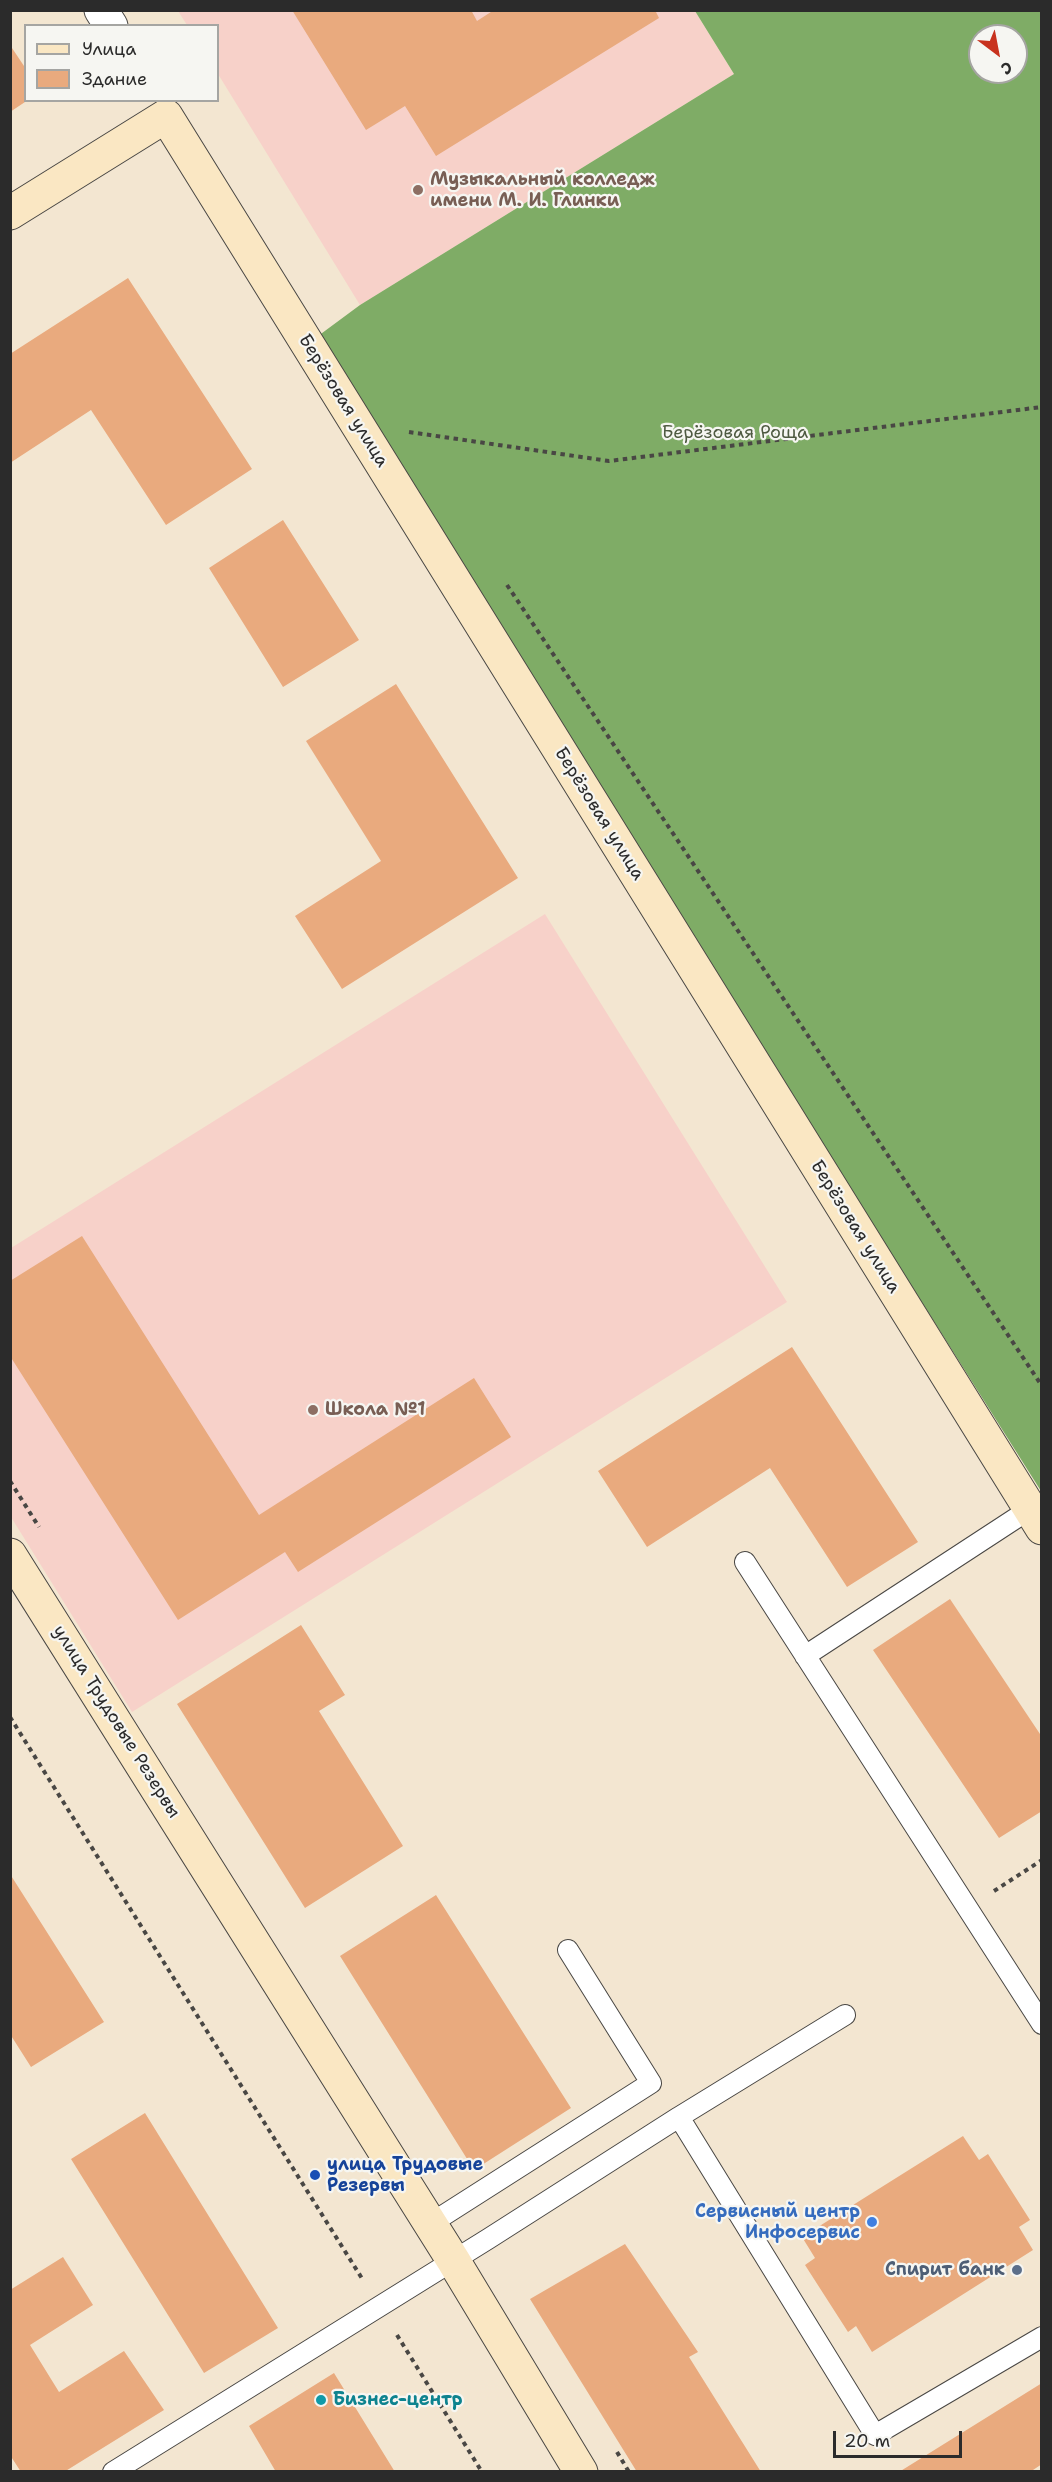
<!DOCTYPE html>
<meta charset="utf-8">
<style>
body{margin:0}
#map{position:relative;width:1052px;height:2482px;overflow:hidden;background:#f3e6d1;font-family:"Shantell Sans",sans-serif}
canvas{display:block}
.frame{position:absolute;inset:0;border:12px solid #2b2b2b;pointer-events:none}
.legend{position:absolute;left:24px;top:24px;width:195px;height:78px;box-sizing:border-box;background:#f6f6f2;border:2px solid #a5a5a2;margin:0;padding:8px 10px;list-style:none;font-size:18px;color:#2b2b2b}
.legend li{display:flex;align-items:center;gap:12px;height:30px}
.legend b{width:30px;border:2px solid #a5a5a2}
.north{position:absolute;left:968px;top:24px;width:60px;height:60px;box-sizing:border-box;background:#f6f6f2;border:2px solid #a5a5a2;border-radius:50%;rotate:148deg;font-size:16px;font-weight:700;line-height:24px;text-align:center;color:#2b2b2b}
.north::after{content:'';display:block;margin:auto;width:21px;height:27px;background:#c8321e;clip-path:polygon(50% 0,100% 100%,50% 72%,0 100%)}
.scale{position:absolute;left:833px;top:2431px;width:129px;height:27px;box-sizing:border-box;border:3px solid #2b2b2b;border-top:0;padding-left:8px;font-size:18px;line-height:21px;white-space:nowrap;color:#2b2b2b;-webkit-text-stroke:4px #f6f6f2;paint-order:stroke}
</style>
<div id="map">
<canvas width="1052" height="2482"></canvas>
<div class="frame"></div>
<ul class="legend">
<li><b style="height:8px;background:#fae7c3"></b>Улица</li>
<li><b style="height:16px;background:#e9aa7e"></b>Здание</li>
</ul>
<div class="north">С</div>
<div class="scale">20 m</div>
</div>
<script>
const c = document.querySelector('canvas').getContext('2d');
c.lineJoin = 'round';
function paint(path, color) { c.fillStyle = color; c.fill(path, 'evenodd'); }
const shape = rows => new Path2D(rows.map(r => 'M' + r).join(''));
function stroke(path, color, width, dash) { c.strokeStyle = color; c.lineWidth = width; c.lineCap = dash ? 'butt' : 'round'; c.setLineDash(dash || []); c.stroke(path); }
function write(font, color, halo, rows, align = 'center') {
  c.font = font + ' "Shantell Sans",sans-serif'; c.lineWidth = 4.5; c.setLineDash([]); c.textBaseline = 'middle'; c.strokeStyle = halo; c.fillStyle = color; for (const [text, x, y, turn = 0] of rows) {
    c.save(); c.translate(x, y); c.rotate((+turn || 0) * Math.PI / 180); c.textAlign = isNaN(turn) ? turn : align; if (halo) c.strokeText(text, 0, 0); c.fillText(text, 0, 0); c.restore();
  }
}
paint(shape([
 [178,11,695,11,734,74,360,305,218,74,218,26,187,25],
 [545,914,787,1302,132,1712,11,1517,11,1248]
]), '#f7d1c9');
paint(shape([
 [695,11,1041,11,1041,1491,314,339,360,305,734,74],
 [980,36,1016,36,1016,72,980,72]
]), '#7fac66');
paint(shape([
 [292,10,471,10,477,21,494,10,655,10,659,18,436,156,405,106,366,130],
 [10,45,26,69,26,100,28,100,10,112],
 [128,278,252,469,166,525,91,410,10,463,10,354],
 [283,520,359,640,283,687,209,568],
 [396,684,518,878,342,989,295,916,381,861,306,741],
 [82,1236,259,1515,474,1378,511,1437,298,1572,285,1552,178,1620,10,1356,10,1281],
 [792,1347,918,1542,847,1587,770,1468,647,1547,598,1471],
 [950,1599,1042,1737,1042,1811,999,1838,873,1650],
 [301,1625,345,1695,319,1711,403,1846,305,1908,177,1704],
 [10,1874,104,2022,31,2067,10,2034],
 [436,1895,571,2108,474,2170,340,1956],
 [145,2113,278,2328,204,2373,71,2159],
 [963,2136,979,2160,988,2154,1030,2220,1019,2227,1033,2250,872,2352,856,2326,848,2332,805,2265,815,2258,802,2237],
 [625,2244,698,2352,689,2357,761,2472,637,2472,530,2299],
 [63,2257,93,2305,30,2345,59,2392,124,2351,164,2410,64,2472,21,2472,10,2455,10,2290],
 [334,2373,395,2472,276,2472,249,2426],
 [1042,2383,1042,2464,1030,2472,899,2472]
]), '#e9aa7e');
const lane = shape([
 [745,1562,1042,2024],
 [805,1656,1030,1509],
 [679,2117,845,2015],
 [430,2224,651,2083,568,1950],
 [113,2472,488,2239,679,2117,875,2435,1042,2337]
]);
const street = shape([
 [101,10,111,26]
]);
const secondary = shape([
 [10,213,166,116,1042,1528],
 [10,1555,453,2260,581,2472]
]);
stroke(lane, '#494744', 22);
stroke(street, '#494744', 35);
stroke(secondary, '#494744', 35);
stroke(shape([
 [409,432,609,461,1042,407],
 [507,585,1042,1386],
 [10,1481,39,1527],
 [10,1717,363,2280],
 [994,1891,1042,1860],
 [397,2335,482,2472],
 [617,2452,629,2472]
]), '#494744', 4, [4.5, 4.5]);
stroke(lane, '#fff', 20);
stroke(street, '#fff', 33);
stroke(secondary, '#fae7c3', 33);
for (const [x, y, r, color] of [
 [418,190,6,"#8d6e63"],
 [313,1410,6,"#8d6e63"],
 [315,2175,6,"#1a4fb4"],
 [872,2222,6,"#3f7fe0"],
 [1017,2270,6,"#5c6f8a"],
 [321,2400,6,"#0f9aa8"]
]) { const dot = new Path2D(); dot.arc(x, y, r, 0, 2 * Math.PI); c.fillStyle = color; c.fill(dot); stroke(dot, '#f6f6f2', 2); }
write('bold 18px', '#785e54', '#f6f6f2', [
 ["Музыкальный колледж",430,180],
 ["имени М. И. Глинки",430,201],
 ["Школа №1",325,1410]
], 'left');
write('18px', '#2b2b2b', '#f6f6f2', [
 ["Берёзовая улица",343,401,58],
 ["Берёзовая улица",599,814,58],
 ["Берёзовая улица",855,1227,58],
 ["улица Трудовые Резервы",116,1722,58]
]);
write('18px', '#4e5a41', '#f6f6f2', [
 ["Берёзовая Роща",735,433]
]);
write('bold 18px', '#164399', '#f6f6f2', [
 ["улица Трудовые",327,2165],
 ["Резервы",327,2186]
], 'left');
write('bold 18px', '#366cbe', '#f6f6f2', [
 ["Сервисный центр",860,2212],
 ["Инфосервис",860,2233]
], 'right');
write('bold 18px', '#4e5e75', '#f6f6f2', [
 ["Спирит банк",1005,2270]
], 'right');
write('bold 18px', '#0d838f', '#f6f6f2', [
 ["Бизнес-центр",333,2400]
], 'left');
</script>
